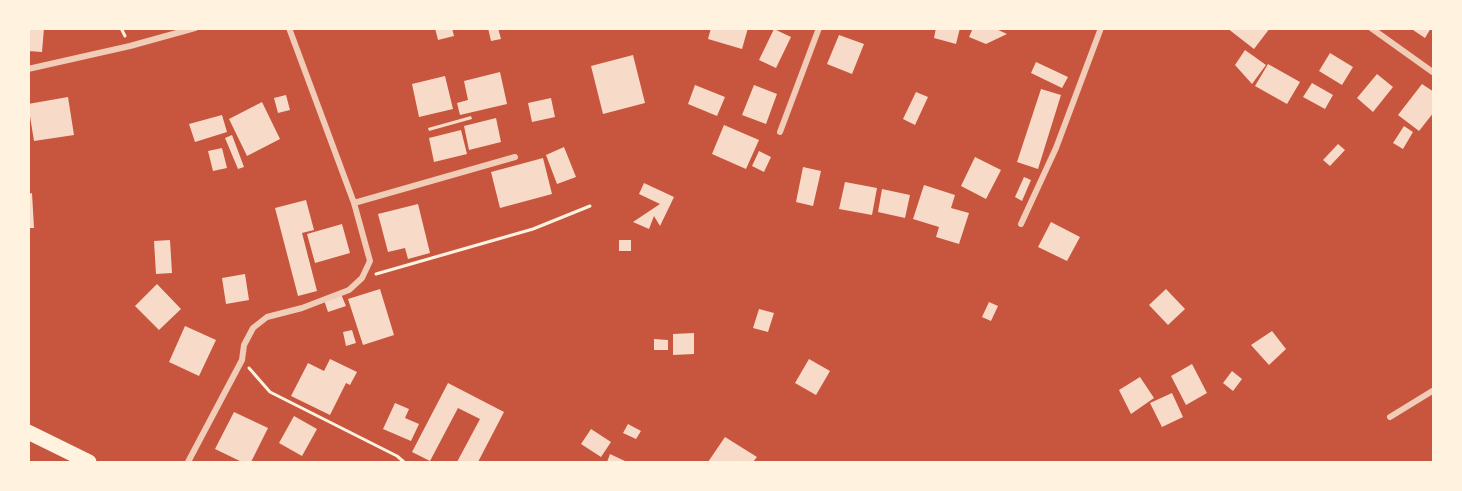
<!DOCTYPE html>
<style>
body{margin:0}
#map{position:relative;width:1462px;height:491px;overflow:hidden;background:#c8553d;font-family:"Space Grotesk",sans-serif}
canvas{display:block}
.frame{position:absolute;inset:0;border:30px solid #fff3e0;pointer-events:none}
</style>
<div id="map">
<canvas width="1462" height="491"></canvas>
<div class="frame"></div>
</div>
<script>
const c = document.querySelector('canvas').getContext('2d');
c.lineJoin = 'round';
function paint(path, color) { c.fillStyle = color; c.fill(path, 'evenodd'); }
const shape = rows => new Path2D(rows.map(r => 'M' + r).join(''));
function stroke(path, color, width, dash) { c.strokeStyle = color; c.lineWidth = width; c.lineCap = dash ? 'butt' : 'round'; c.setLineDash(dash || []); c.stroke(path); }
paint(shape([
 [30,28,44,28,42,52,28,51],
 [435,28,452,28,454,36,438,40],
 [488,28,498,28,501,39,491,41],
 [711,28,748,28,742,49,708,39],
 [936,28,960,28,956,44,934,38],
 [973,28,994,28,1007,34,986,44,969,37],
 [1227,28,1270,28,1254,49],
 [1410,28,1431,28,1425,38],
 [774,29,791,37,776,68,759,60],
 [839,35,864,44,852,74,827,64],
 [1245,50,1266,65,1252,84,1235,65],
 [1330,53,1353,67,1342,85,1319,71],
 [633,55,645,103,603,114,591,66],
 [1036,62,1068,77,1062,88,1031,73],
 [1268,64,1300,82,1287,104,1255,86],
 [500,72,507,104,460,115,457,103,468,100,464,81],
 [1377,74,1393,87,1373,112,1357,98],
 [445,76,453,109,419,117,412,84],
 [1312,83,1333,95,1325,109,1303,97],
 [1422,84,1434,92,1434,112,1419,131,1398,115],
 [695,85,725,97,717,116,688,104],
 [754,85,777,94,766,124,742,115],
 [1041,89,1061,95,1038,169,1017,162],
 [916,92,928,97,915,125,903,119],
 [286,95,290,110,278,113,274,98],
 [68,97,74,135,34,141,28,104],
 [551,98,555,117,532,122,528,103],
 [262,102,280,139,247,156,229,119],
 [222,115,227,132,195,142,189,124],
 [471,116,472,119,429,131,428,128],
 [496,118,501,142,469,150,464,126],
 [724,125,759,140,746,169,712,154],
 [1404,126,1413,132,1403,149,1393,143],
 [461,130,467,154,434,162,429,138],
 [232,135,244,167,238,169,225,138],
 [1338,144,1345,150,1330,166,1323,160],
 [564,147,576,177,557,184,546,155],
 [222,148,227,168,213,171,208,151],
 [759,151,771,157,764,172,752,166],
 [975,157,1001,170,986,199,961,186],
 [543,158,552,194,500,208,491,172],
 [803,167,821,171,813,206,796,202],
 [1024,177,1031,180,1022,201,1015,197],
 [845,182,877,188,872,215,839,209],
 [644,183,674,197,660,226,654,216,649,229,633,222,660,204,639,194],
 [924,185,955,195,951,208,969,213,959,244,936,237,939,227,913,219],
 [882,189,910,195,905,218,878,212],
 [32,193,34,228,28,228,28,194],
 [306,200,314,230,302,233,317,291,298,296,275,208],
 [418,204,430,253,408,259,405,248,388,252,378,214],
 [1051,222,1080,237,1067,261,1038,247],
 [342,224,350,253,315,263,307,234],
 [170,240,172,273,156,274,154,241],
 [619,240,631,240,631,251,619,251],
 [245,274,249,300,226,304,222,278],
 [157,284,181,309,159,330,135,306],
 [380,289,394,335,363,345,348,299],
 [1166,289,1185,309,1168,325,1149,305],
 [341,294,346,306,328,312,324,300],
 [989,302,998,306,991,321,982,317],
 [759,309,774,313,768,332,753,328],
 [185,326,216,340,199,376,169,362],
 [352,330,356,343,346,346,343,332],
 [1272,331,1286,349,1269,365,1251,345],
 [694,333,694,354,673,355,673,334],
 [654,339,668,340,668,350,654,350],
 [330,359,357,372,350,385,346,383,330,415,291,396,308,363,324,371],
 [809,359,830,371,816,395,795,383],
 [1192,364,1207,393,1186,405,1171,376],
 [1232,371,1242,379,1233,391,1223,383],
 [1140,377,1154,398,1131,414,1119,390],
 [448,383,504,412,478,462,457,462,480,419,458,408,430,461,412,452],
 [1172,393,1183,417,1162,427,1150,403],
 [395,403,409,409,405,418,419,424,411,441,383,429],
 [234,412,268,428,251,462,242,462,215,449],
 [294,416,317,429,302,456,279,443],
 [628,424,641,431,636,439,623,433],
 [591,429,611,442,601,457,581,444],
 [725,437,757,457,753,462,708,462],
 [610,454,627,462,607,462]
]), '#f7dbc8');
stroke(shape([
 [121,28,125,36],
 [376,274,533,229,590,206],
 [249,368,270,392,397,456,404,462]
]), '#fff3e0', 3);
stroke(shape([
 [1371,28,1434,73],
 [28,69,130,46,195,28],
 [780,132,819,28],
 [354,203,515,157],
 [1021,224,1056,148,1101,28],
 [1390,417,1434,390],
 [188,462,242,360,244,345,253,328,267,317,302,308,349,290,362,278,370,261,354,203,289,28]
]), '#f1ccb7', 6);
stroke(shape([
 [28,432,89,462]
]), '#fff3e0', 15);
</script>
